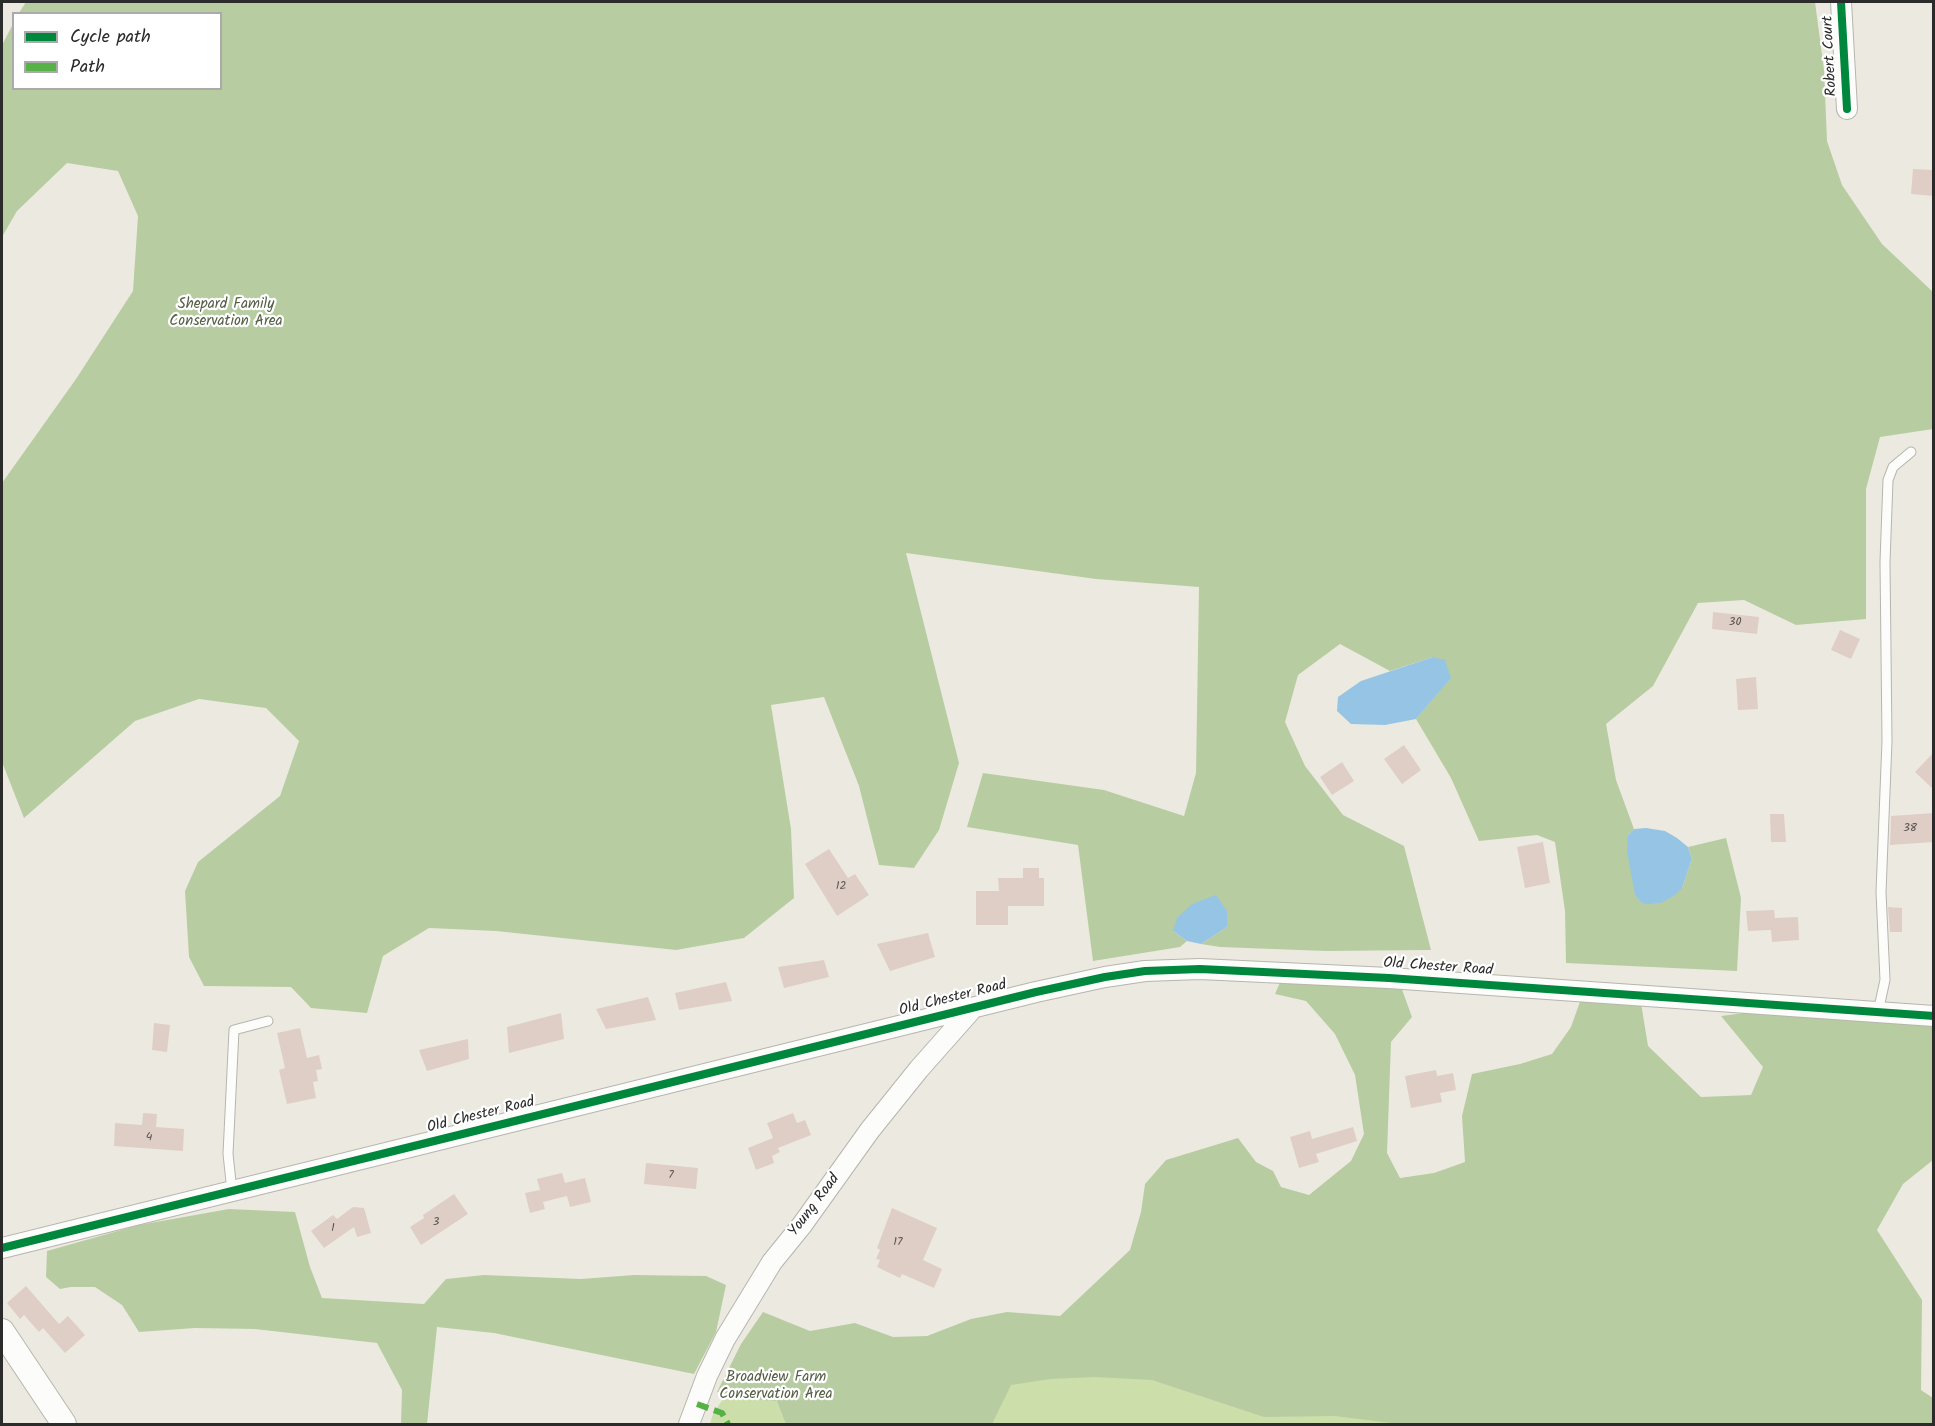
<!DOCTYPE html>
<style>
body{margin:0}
#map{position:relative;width:1935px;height:1426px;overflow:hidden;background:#eceae0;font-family:Kalam,sans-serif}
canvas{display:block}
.frame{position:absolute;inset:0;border:3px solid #2b2b2b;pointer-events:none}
.legend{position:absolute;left:12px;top:12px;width:210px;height:78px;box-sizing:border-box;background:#fff;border:2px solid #aaa;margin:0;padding:8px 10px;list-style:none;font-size:18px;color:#2b2b2b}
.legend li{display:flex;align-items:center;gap:12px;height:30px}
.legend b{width:30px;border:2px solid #aaa}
</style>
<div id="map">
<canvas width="1935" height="1426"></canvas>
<div class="frame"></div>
<ul class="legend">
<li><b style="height:8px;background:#00873e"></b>Cycle path</li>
<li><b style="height:8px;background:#56b246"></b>Path</li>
</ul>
</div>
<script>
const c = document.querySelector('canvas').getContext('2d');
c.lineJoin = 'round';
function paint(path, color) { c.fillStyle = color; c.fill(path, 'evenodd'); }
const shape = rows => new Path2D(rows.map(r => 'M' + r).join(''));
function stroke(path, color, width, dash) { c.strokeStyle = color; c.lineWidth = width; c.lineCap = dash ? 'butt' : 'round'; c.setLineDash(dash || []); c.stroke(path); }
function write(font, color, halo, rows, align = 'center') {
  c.font = font + ' Kalam,sans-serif'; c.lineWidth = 4.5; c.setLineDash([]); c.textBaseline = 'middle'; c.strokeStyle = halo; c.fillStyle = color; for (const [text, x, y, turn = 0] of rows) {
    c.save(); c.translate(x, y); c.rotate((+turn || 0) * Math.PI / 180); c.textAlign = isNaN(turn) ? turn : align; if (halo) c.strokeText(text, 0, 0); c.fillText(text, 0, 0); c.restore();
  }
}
paint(shape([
 [757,1348,1897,1424,710,1424,713,1414]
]), '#ccdeaa');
paint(shape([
 [26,2,1815,2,1824,70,1827,141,1842,185,1882,244,1933,292,1933,429,1880,437,1866,489,1866,619,1796,625,1744,600,1698,603,1653,686,1606,724,1616,780,1634,829,1628,835,1682,888,1692,859,1688,847,1726,838,1741,898,1737,971,1566,963,1565,911,1555,842,1537,835,1479,841,1451,778,1416,719,1450,678,1433,657,1390,671,1340,644,1298,675,1285,722,1305,766,1343,815,1404,846,1431,950,1326,951,1220,947,1201,944,1227,927,1173,931,1187,941,1180,947,1093,961,1078,845,967,827,983,773,1104,790,1184,816,1196,773,1199,587,1096,579,906,553,959,763,939,830,914,868,879,865,859,786,824,697,771,705,791,829,794,898,744,938,676,950,496,931,429,928,383,956,367,1013,311,1008,291,987,204,986,189,957,185,891,198,862,280,796,299,741,266,708,199,699,135,721,24,818,2,762,2,483,76,379,133,291,138,216,118,171,67,163,17,211,2,237,2,45,13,24,14,88,220,88,220,14,19,13],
 [1282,978,1400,984,1412,1017,1391,1042,1387,1153,1400,1178,1434,1173,1465,1162,1462,1116,1472,1074,1520,1064,1552,1054,1571,1027,1582,996,1641,1003,1648,1046,1701,1097,1751,1095,1763,1067,1721,1016,1752,1012,1825,1019,1933,1026,1933,1160,1903,1184,1877,1230,1922,1300,1921,1390,1933,1398,1933,1424,1400,1424,1334,1416,1264,1417,1152,1380,1095,1377,1050,1379,1011,1385,992,1424,786,1424,777,1401,745,1399,717,1392,741,1344,763,1312,810,1331,855,1323,893,1337,927,1336,971,1319,1007,1312,1060,1316,1130,1250,1141,1212,1145,1184,1166,1160,1238,1138,1256,1162,1273,1171,1281,1187,1309,1195,1351,1161,1364,1134,1355,1075,1335,1034,1306,1001,1275,994],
 [229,1209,295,1212,310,1267,322,1298,424,1304,446,1279,484,1275,581,1279,634,1275,706,1276,726,1285,716,1332,694,1374,494,1333,437,1327,427,1424,401,1424,402,1390,377,1343,255,1329,195,1328,139,1332,122,1305,95,1287,71,1287,60,1289,46,1277,47,1251,139,1225]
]), '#b7cda1');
paint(shape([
 [1433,657,1445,660,1451,678,1416,719,1385,725,1351,724,1337,711,1338,697,1361,681],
 [1646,828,1665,831,1677,838,1688,847,1692,859,1682,888,1674,896,1660,903,1648,904,1642,903,1635,895,1627,851,1628,835,1634,829],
 [1216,895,1227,911,1227,927,1201,944,1187,941,1173,931,1177,918,1192,904]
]), '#95c4e4');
paint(shape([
 [1913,169,1934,170,1934,196,1911,194],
 [1713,612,1759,617,1757,634,1712,629],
 [1840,630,1860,639,1851,659,1831,650],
 [1756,677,1758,709,1738,710,1736,679],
 [1404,745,1421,770,1402,784,1384,759],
 [1934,752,1934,790,1915,772],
 [1342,762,1354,781,1332,795,1320,777],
 [1934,813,1934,842,1890,845,1891,816],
 [1770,814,1784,814,1786,842,1771,842],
 [1543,842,1550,883,1525,888,1517,847],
 [829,849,848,878,855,874,869,895,837,916,805,864],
 [1023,868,1039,868,1039,878,1044,878,1044,906,1008,906,1008,925,976,925,976,891,999,891,998,878,1023,878],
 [1888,907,1902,908,1902,932,1890,932],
 [1774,910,1775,918,1798,917,1799,940,1772,942,1771,930,1748,931,1746,911],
 [928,933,935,957,890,971,877,944],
 [824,960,829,977,784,988,778,967],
 [726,982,732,1001,679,1010,675,993],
 [648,997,656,1020,606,1029,596,1009],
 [561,1013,564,1039,509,1053,507,1027],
 [154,1023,170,1025,167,1052,152,1050],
 [300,1028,307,1058,319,1055,322,1069,316,1070,318,1081,313,1082,316,1098,287,1104,279,1070,285,1068,277,1033],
 [468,1039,469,1059,427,1071,419,1050],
 [1436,1070,1437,1076,1453,1073,1456,1090,1440,1093,1442,1102,1411,1108,1405,1076],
 [143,1113,157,1114,156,1127,184,1129,183,1151,114,1146,115,1123,142,1125],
 [793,1113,797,1123,805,1120,811,1135,778,1148,780,1152,772,1156,774,1163,756,1170,748,1148,773,1138,767,1123],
 [1353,1127,1357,1141,1316,1154,1319,1162,1299,1168,1290,1137,1310,1131,1312,1139],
 [646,1163,698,1168,696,1189,644,1184],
 [562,1173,565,1183,585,1178,591,1202,570,1207,567,1196,543,1202,545,1209,530,1213,525,1193,540,1190,537,1179],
 [454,1194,468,1214,421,1245,410,1227,424,1218,423,1215],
 [353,1207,364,1208,371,1233,357,1237,354,1227,324,1248,311,1231,333,1215,337,1219],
 [892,1208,937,1228,923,1260,942,1269,934,1288,902,1274,900,1278,877,1267,880,1260,876,1259,880,1250,877,1248],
 [26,1286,59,1324,68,1316,85,1335,65,1353,43,1328,39,1332,24,1315,20,1319,7,1303]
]), '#dfcec6');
const service = shape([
 [1878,1012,1885,980,1881,892,1887,741,1885,562,1888,480,1893,467,1911,452],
 [232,1191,228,1154,234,1030,268,1021]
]);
const minor = shape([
 [1841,2,1847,109],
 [2,1248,1036,992,1105,977,1145,971,1200,969,1389,978,1934,1016],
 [689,1424,707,1376,725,1339,772,1262,802,1225,870,1130,919,1069,973,1008]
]);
const tertiary = shape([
 [2,1331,64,1424]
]);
stroke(service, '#b6b5ae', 11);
stroke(minor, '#b6b5ae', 22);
stroke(tertiary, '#b6b5ae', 26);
stroke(service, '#fcfcfa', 9);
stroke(minor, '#fcfcfa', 20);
stroke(tertiary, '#fcfcfa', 24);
stroke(shape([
 [697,1404,722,1413,728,1424]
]), '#56b246', 6, [12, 6]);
stroke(shape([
 [1841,2,1847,109],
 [2,1248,1036,992,1105,977,1145,971,1200,969,1389,978,1934,1016]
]), '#00873e', 8);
write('12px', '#585452', null, [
 ["30",1735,623],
 ["38",1910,829],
 ["12",841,887],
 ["4",149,1138],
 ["7",671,1176],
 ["3",436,1223],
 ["1",333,1229],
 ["17",898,1243]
]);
write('15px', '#2b2b2b', '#fff', [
 ["Robert Court",1831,56,-93],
 ["Old Chester Road",1438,968,4],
 ["Old Chester Road",953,999,-14],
 ["Old Chester Road",481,1116,-14],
 ["Young Road",815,1206,-53]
]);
write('15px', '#535e44', '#fff', [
 ["Shepard Family",226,305],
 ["Conservation Area",226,322],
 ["Broadview Farm",776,1378],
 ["Conservation Area",776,1395]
]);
</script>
